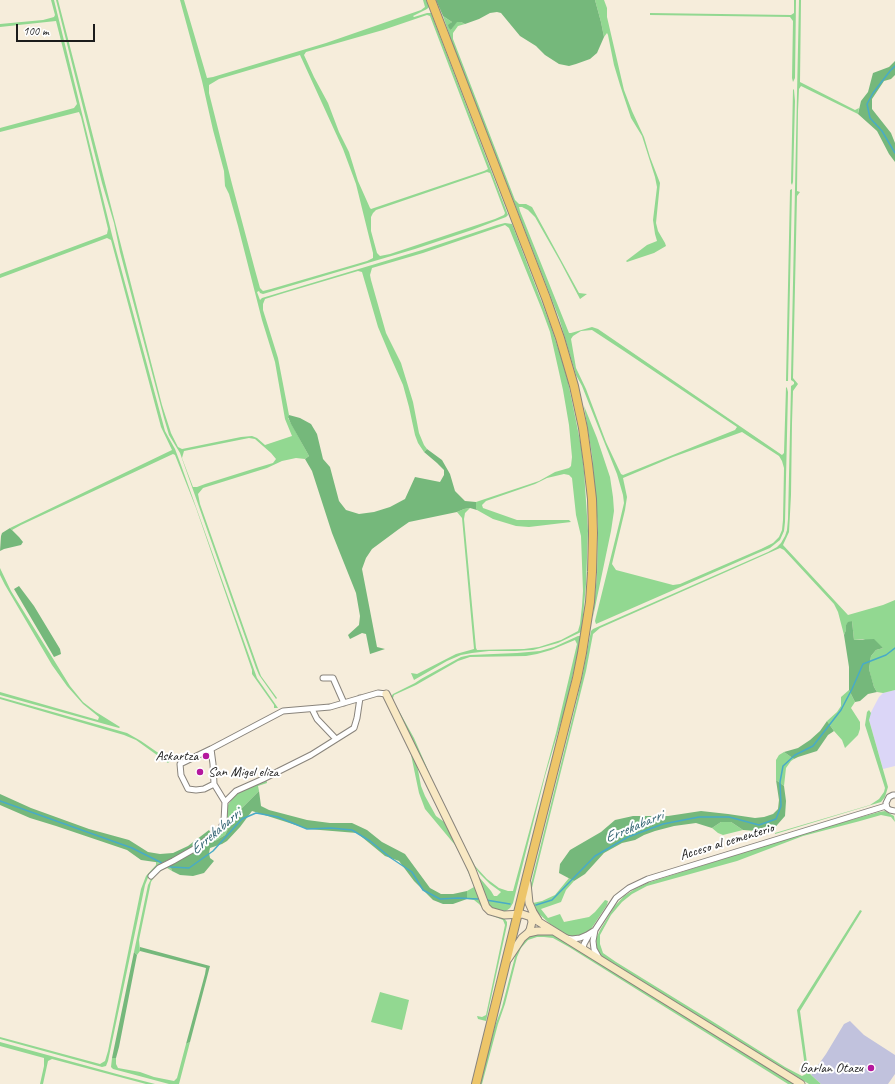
<!DOCTYPE html>
<style>
body{margin:0}
#map{position:relative;width:895px;height:1084px;overflow:hidden;background:#f6eddb;font-family:Caveat,sans-serif}
canvas{display:block}
.scale{position:absolute;left:16px;top:24px;width:79px;height:18px;box-sizing:border-box;border:2px solid #1c1c1c;border-top:0;padding-left:5px;font-size:12px;line-height:14px;white-space:nowrap;color:#1c1c1c;-webkit-text-stroke:3px #fff;paint-order:stroke}
</style>
<div id="map">
<canvas width="895" height="1084"></canvas>
<div class="scale">100 m</div>
</div>
<script>
const c = document.querySelector('canvas').getContext('2d');
c.lineJoin = 'round';
function paint(path, color) { c.fillStyle = color; c.fill(path, 'evenodd'); }
const shape = rows => new Path2D(rows.map(r => 'M' + r).join(''));
function stroke(path, color, width, dash) { c.strokeStyle = color; c.lineWidth = width; c.lineCap = dash ? 'butt' : 'round'; c.setLineDash(dash || []); c.stroke(path); }
function write(font, color, halo, rows, align = 'center') {
  c.font = font + ' Caveat,sans-serif'; c.lineWidth = 4; c.setLineDash([]); c.textBaseline = 'middle'; c.strokeStyle = halo; c.fillStyle = color; for (const [text, x, y, turn = 0] of rows) {
    c.save(); c.translate(x, y); c.rotate((+turn || 0) * Math.PI / 180); c.textAlign = isNaN(turn) ? turn : align; if (halo) c.strokeText(text, 0, 0); c.fillText(text, 0, 0); c.restore();
  }
}
paint(shape([
 [895,690,895,766,883,769,869,720,869,716,879,697,883,693]
]), '#dbd6f7');
paint(shape([
 [850,1021,864,1035,895,1055,895,1074,888,1084,821,1084,811,1075,826,1054,844,1024]
]), '#c1c2dd');
paint(shape([
 [51,0,54,0,112,235,165,431,175,449,181,465,257,678,278,708,274,708,274,705,252,674,252,670,196,508,175,455,173,454,21,525,12,530,10,528,172,450,161,427,111,240,107,238,0,278,0,274,102,236,107,234,108,229,81,117,79,112,0,132,0,128,74,108,77,104,56,21,0,27,0,24,43,20,54,17,55,15],
 [56,0,58,0,162,405,171,433,178,447,182,449,241,437,252,436,257,438,265,445,292,436,285,419,275,362,262,320,238,226,229,194,225,186,224,171,213,130,202,81,180,0,184,0,207,78,213,77,326,43,421,10,425,7,423,0,426,0,429,7,427,9,413,16,414,17,427,13,431,13,508,215,506,217,472,230,415,249,263,294,260,293,259,291,257,292,260,300,262,298,422,250,497,225,505,223,512,224,550,324,560,354,568,382,575,416,581,446,584,471,588,531,586,584,583,616,581,632,558,643,533,650,515,651,489,651,472,653,461,655,447,661,414,680,411,673,417,674,456,654,474,649,462,518,457,512,464,509,470,508,465,513,464,519,476,648,477,650,524,649,539,647,561,640,578,631,580,624,582,606,583,591,581,536,576,515,572,478,569,475,564,474,547,478,535,484,486,501,482,505,483,508,517,520,569,520,571,522,529,527,516,526,493,519,477,510,476,507,476,502,539,481,555,472,569,468,571,466,572,457,569,425,563,390,550,332,542,310,509,228,505,225,423,253,372,268,370,275,371,280,386,333,401,363,413,402,419,433,424,445,427,449,424,452,418,443,415,435,409,407,403,385,391,358,378,327,362,272,358,271,284,293,265,299,263,304,263,310,278,358,289,415,288,418,309,456,305,459,296,458,282,461,267,468,203,488,198,494,200,504,258,668,261,676,277,698,276,699,259,675,256,668,180,453,169,435,164,418,120,252,114,223,102,183],
 [427,15,430,16,488,169,484,171,371,209,370,208,358,181,349,152,339,132,328,103,314,77,304,55,306,52,383,30],
 [300,55,343,149,356,184,373,253,373,258,367,261,271,289,263,291,260,288,255,270,232,184,209,93,209,85,219,79],
 [487,172,490,173,505,213,504,215,495,219,390,254,380,256,377,253,371,231,371,217,373,213,376,210],
 [249,438,255,439,271,453,276,459,273,463,256,468,205,484,197,487,193,487,182,458,184,451],
 [595,0,604,0,607,8,607,17,624,90,632,111,644,137,650,157,660,183,656,223,658,231,665,243,666,246,654,253,627,262,626,261,647,245,657,241,655,234,653,220,657,187,655,177,642,136,631,118,620,85,614,65,608,35,607,33,604,37,601,22],
 [794,0,796,0,795,78,793,82,792,78,793,21,790,17,650,15,650,13,791,15,794,13],
 [799,0,801,0,800,82,855,110,859,108,858,114,801,86,799,89,798,111,797,191,800,192,797,196,793,378,798,384,793,391,792,423,791,495,789,532,783,545,848,615,883,605,895,600,895,690,883,693,877,692,874,687,871,677,869,669,871,656,876,650,883,648,863,639,854,640,852,621,846,625,846,630,844,635,838,612,834,604,784,550,780,548,600,628,593,634,586,671,545,835,531,892,530,891,530,888,576,704,583,673,591,631,593,629,768,552,777,547,781,543,785,536,787,530,788,519,791,386,794,384,794,382,791,380,791,377],
 [443,16,452,22,451,23,451,30,456,22,461,22,465,24,458,26,453,33,453,39,515,200,519,204,526,204,532,207,579,293,587,294,580,299,560,261,535,217,528,210,522,207,519,207,520,211,569,333,571,333,592,327,598,329,782,455,784,453,786,387,787,388,788,392,785,522,784,531,780,540,770,548,758,553,596,624,595,621,620,520,624,503,623,495,617,474,601,434,582,386,576,375,559,318,453,45],
 [592,330,624,351,737,427,735,430,623,475,621,474,606,442,586,389,576,368,571,339,573,336,581,331],
 [742,432,779,456,782,461,784,468,783,520,782,530,779,537,773,543,761,549,680,584,673,585,616,570,612,564,625,510,627,497,623,478,673,457],
 [793,89,794,90,795,101,793,182,792,185,791,183],
 [792,189,788,381,786,381,790,190],
 [584,406,597,438,610,477,613,497,614,511,611,531,593,617,597,575,598,528,592,455],
 [0,568,11,591,70,686,83,702,96,712,120,727,119,728,0,695,0,692,98,720,99,717,83,704,67,686,52,665,5,585,0,575],
 [578,636,581,636,579,647,566,705,545,776,513,903,510,908,506,911,495,911,491,908,487,904,477,877,479,877,491,891,494,896,497,896,501,892,490,884,480,874,471,862,464,847,441,805,416,747,390,698,393,694,415,683,421,679,461,657,470,655,517,653,540,651,554,647],
 [575,640,577,644,556,733,513,891,508,891,499,888,487,879,475,866,445,809,414,738,394,702,393,698,394,695,416,685,458,661,470,657,526,656,537,654,551,650],
 [849,690,855,702,851,708,860,722,860,729,858,735,845,748,842,740,834,731,827,721,837,712,841,706,841,697],
 [0,697,127,733,141,741,170,761,168,763,136,740,124,735,0,699],
 [869,710,871,713,869,720,888,787,885,797,881,802,775,834,775,833,870,805,879,799,884,792,885,788,865,725,867,712],
 [410,750,414,756,418,770,421,786,425,796,436,816,447,824,462,851,482,905,504,918,507,922,507,925,486,1021,478,1019,477,1016,482,1017,486,1015,505,925,503,920,488,914,479,904,474,900,467,899,467,891,474,887,465,864,455,845,425,809,419,793],
 [784,752,794,759,791,761,786,768,784,786,776,780,776,760,779,755],
 [266,778,267,783,258,786,259,791,242,808,232,821,225,835,217,840,200,846,221,833,226,823,228,805,234,796,243,789],
 [885,811,894,816,895,822,891,817,881,815,860,821,803,836,737,861,647,886,632,894,622,902,611,915,600,935,600,944,603,953,616,962,715,1023,785,1067,802,1076,806,1074,797,1010,860,910,862,911,800,1011,808,1070,811,1075,821,1084,809,1084,787,1071,603,957,599,953,597,949,596,939,600,930,614,907,624,896,635,889,647,883,808,832,879,812],
 [721,822,731,822,743,830,723,835,718,833,712,828],
 [156,862,162,863,149,875,145,885,108,1061,106,1066,102,1067,0,1039,0,1037,100,1064,105,1061,108,1051,141,889,146,876,156,865],
 [170,864,172,871,167,868,162,870,156,874,151,882,139,940,140,951,137,955,134,952,148,885,151,879,157,871],
 [569,878,574,881,566,890,561,902,541,909,548,918,560,914,564,922,589,917,595,912,605,900,608,901,607,905,589,932,585,935,576,937,569,936,550,924,536,911,533,903,542,901,555,895],
 [545,933,554,935,794,1084,788,1084,569,947,553,938,544,937,537,937,528,940,521,948,517,957,505,1004,498,1024,482,1084,480,1084,495,1026,502,1007,517,949,521,943,528,937,534,934],
 [380,992,409,1000,402,1030,371,1022],
 [0,1042,124,1076,155,1084,146,1084,52,1059,48,1061,43,1084,40,1084,44,1066,44,1058,0,1046],
 [190,1042,179,1084,169,1084,113,1069,111,1067,112,1058,116,1058,116,1064,118,1068,140,1072,154,1077,174,1081,177,1078,186,1044]
]), '#92d891');
paint(shape([
 [436,0,595,0,601,22,604,37,597,53,590,59,576,64,569,66,559,64,545,55,536,46,520,36,501,13,497,12,490,13,479,19,465,24,461,22,457,22,451,30,449,28,448,25,452,22,443,16],
 [895,61,895,75,891,79,884,81,872,99,872,109,891,133,895,143,895,162,889,154,877,131,858,114,861,101,868,92,873,73,889,67],
 [289,415,300,418,311,424,317,434,323,459,330,467,339,501,346,510,359,514,374,512,390,507,405,499,415,477,440,482,444,475,444,470,437,463,424,452,427,449,442,460,450,474,455,491,465,501,476,502,476,507,477,510,470,508,464,509,457,512,409,522,399,529,372,549,366,558,362,569,377,647,385,649,370,654,366,634,362,633,350,639,348,635,359,625,360,616,356,593,332,533,312,471,305,459,309,456,291,424,288,417],
 [10,528,19,537,23,542,21,545,4,549,0,551,1,536,2,533],
 [19,586,34,606,60,649,61,654,54,657,14,589],
 [852,621,854,640,874,639,883,648,876,650,871,656,869,669,874,687,877,692,868,694,860,701,855,702,849,690,849,667,844,635,846,630,846,625,848,622],
 [827,721,834,731,828,735,817,751,798,757,794,759,784,752,798,748,810,740,820,731],
 [776,780,784,786,786,801,785,816,771,832,743,830,731,822,721,822,712,828,696,823,674,826,655,831,644,835,635,840,622,843,604,853,585,874,574,881,559,873,560,864,570,850,601,832,615,820,633,816,668,816,701,811,728,814,755,818,764,817,773,814,778,809,779,800],
 [259,791,261,806,269,810,307,820,330,823,352,823,367,830,382,842,405,854,430,888,441,894,453,894,467,891,467,899,453,904,443,904,433,900,414,881,399,861,385,856,357,833,308,829,252,811,240,827,227,841,222,844,210,848,209,853,210,858,214,861,204,873,193,876,180,875,172,871,170,865,200,846,217,840,225,835,232,821,242,808],
 [0,794,31,808,89,829,129,840,148,852,160,854,173,853,188,846,209,830,212,835,183,853,162,863,141,860,127,850,56,826,30,818,0,805],
 [140,947,210,966,190,1042,186,1044,205,974,206,968,140,951],
 [134,952,137,955,119,1047,116,1058,112,1058]
]), '#75b87b');
stroke(shape([
 [895,66,890,71,873,93,867,104,870,118,882,131,895,153],
 [0,801,132,848,164,864],
 [167,866,171,867,189,868,213,851,242,819,256,813,278,817,307,829,331,828,352,830,370,841,391,858,412,872,423,890,440,899,458,898,478,899],
 [486,900,510,904],
 [536,905,552,900,595,856,628,837,663,824,699,817,729,817,759,825,776,819,781,806,780,782,783,766,795,755,813,746,841,710,852,689,863,664,886,655,895,648]
]), '#48abc7', 1.5);
const street = shape([
 [323,678,333,678,344,703],
 [312,709,317,719,336,739],
 [211,749,213,764,214,784,204,789,196,790,188,789,181,775,180,764,211,749,283,711,330,707,378,693,386,694],
 [214,784,225,802,236,791,263,779,311,755,354,728,357,718,360,698],
 [895,795,893,795,889,797,886,803,887,808,890,810,895,811],
 [151,876,159,868,173,861,194,849,220,830,224,821,225,802],
 [566,938,572,939,580,938,587,935,595,930],
 [583,949,584,944,589,935],
 [599,958,594,949,593,941,595,930,616,898,629,888,648,879,886,806]
]);
const secondary = shape([
 [386,694,472,870,486,907,490,911,504,915,522,914,531,917,801,1084],
 [527,883,529,903,533,912,538,920],
 [528,933,530,930,532,922,531,917],
 [508,959,522,938,528,933,537,931,553,931]
]);
const primary = shape([
 [431,0,546,298,560,338,574,386,583,428,588,464,592,499,593,533,592,572,590,602,582,653,577,678,527,876,476,1084]
]);
stroke(street, '#89847c', 7);
stroke(secondary, '#89847c', 9);
stroke(primary, '#89847c', 10);
stroke(street, '#fff', 5);
stroke(secondary, '#f8e8c3', 7);
stroke(primary, '#edc569', 8);
for (const [x, y, r, color] of [
 [206,756,4,"#b5179e"],
 [200,772,4,"#b5179e"],
 [871,1068,4,"#b5179e"]
]) { const dot = new Path2D(); dot.arc(x, y, r, 0, 2 * Math.PI); c.fillStyle = color; c.fill(dot); stroke(dot, '#fff', 1.5); }
write('14px', '#1c1c1c', '#fff', [
 ["Askartza",198,756],
 ["San Migel eliza",208,772,"left"],
 ["Garlan Otazu",863,1068]
], 'right');
write('14px', '#1c1c1c', '#fff', [
 ["Acceso al cementerio",727,842,-17]
]);
write('italic 15px', '#326472', '#fff', [
 ["Errekabarri",634,827,-23],
 ["Errekabarri",216,832,-41]
]);
</script>
